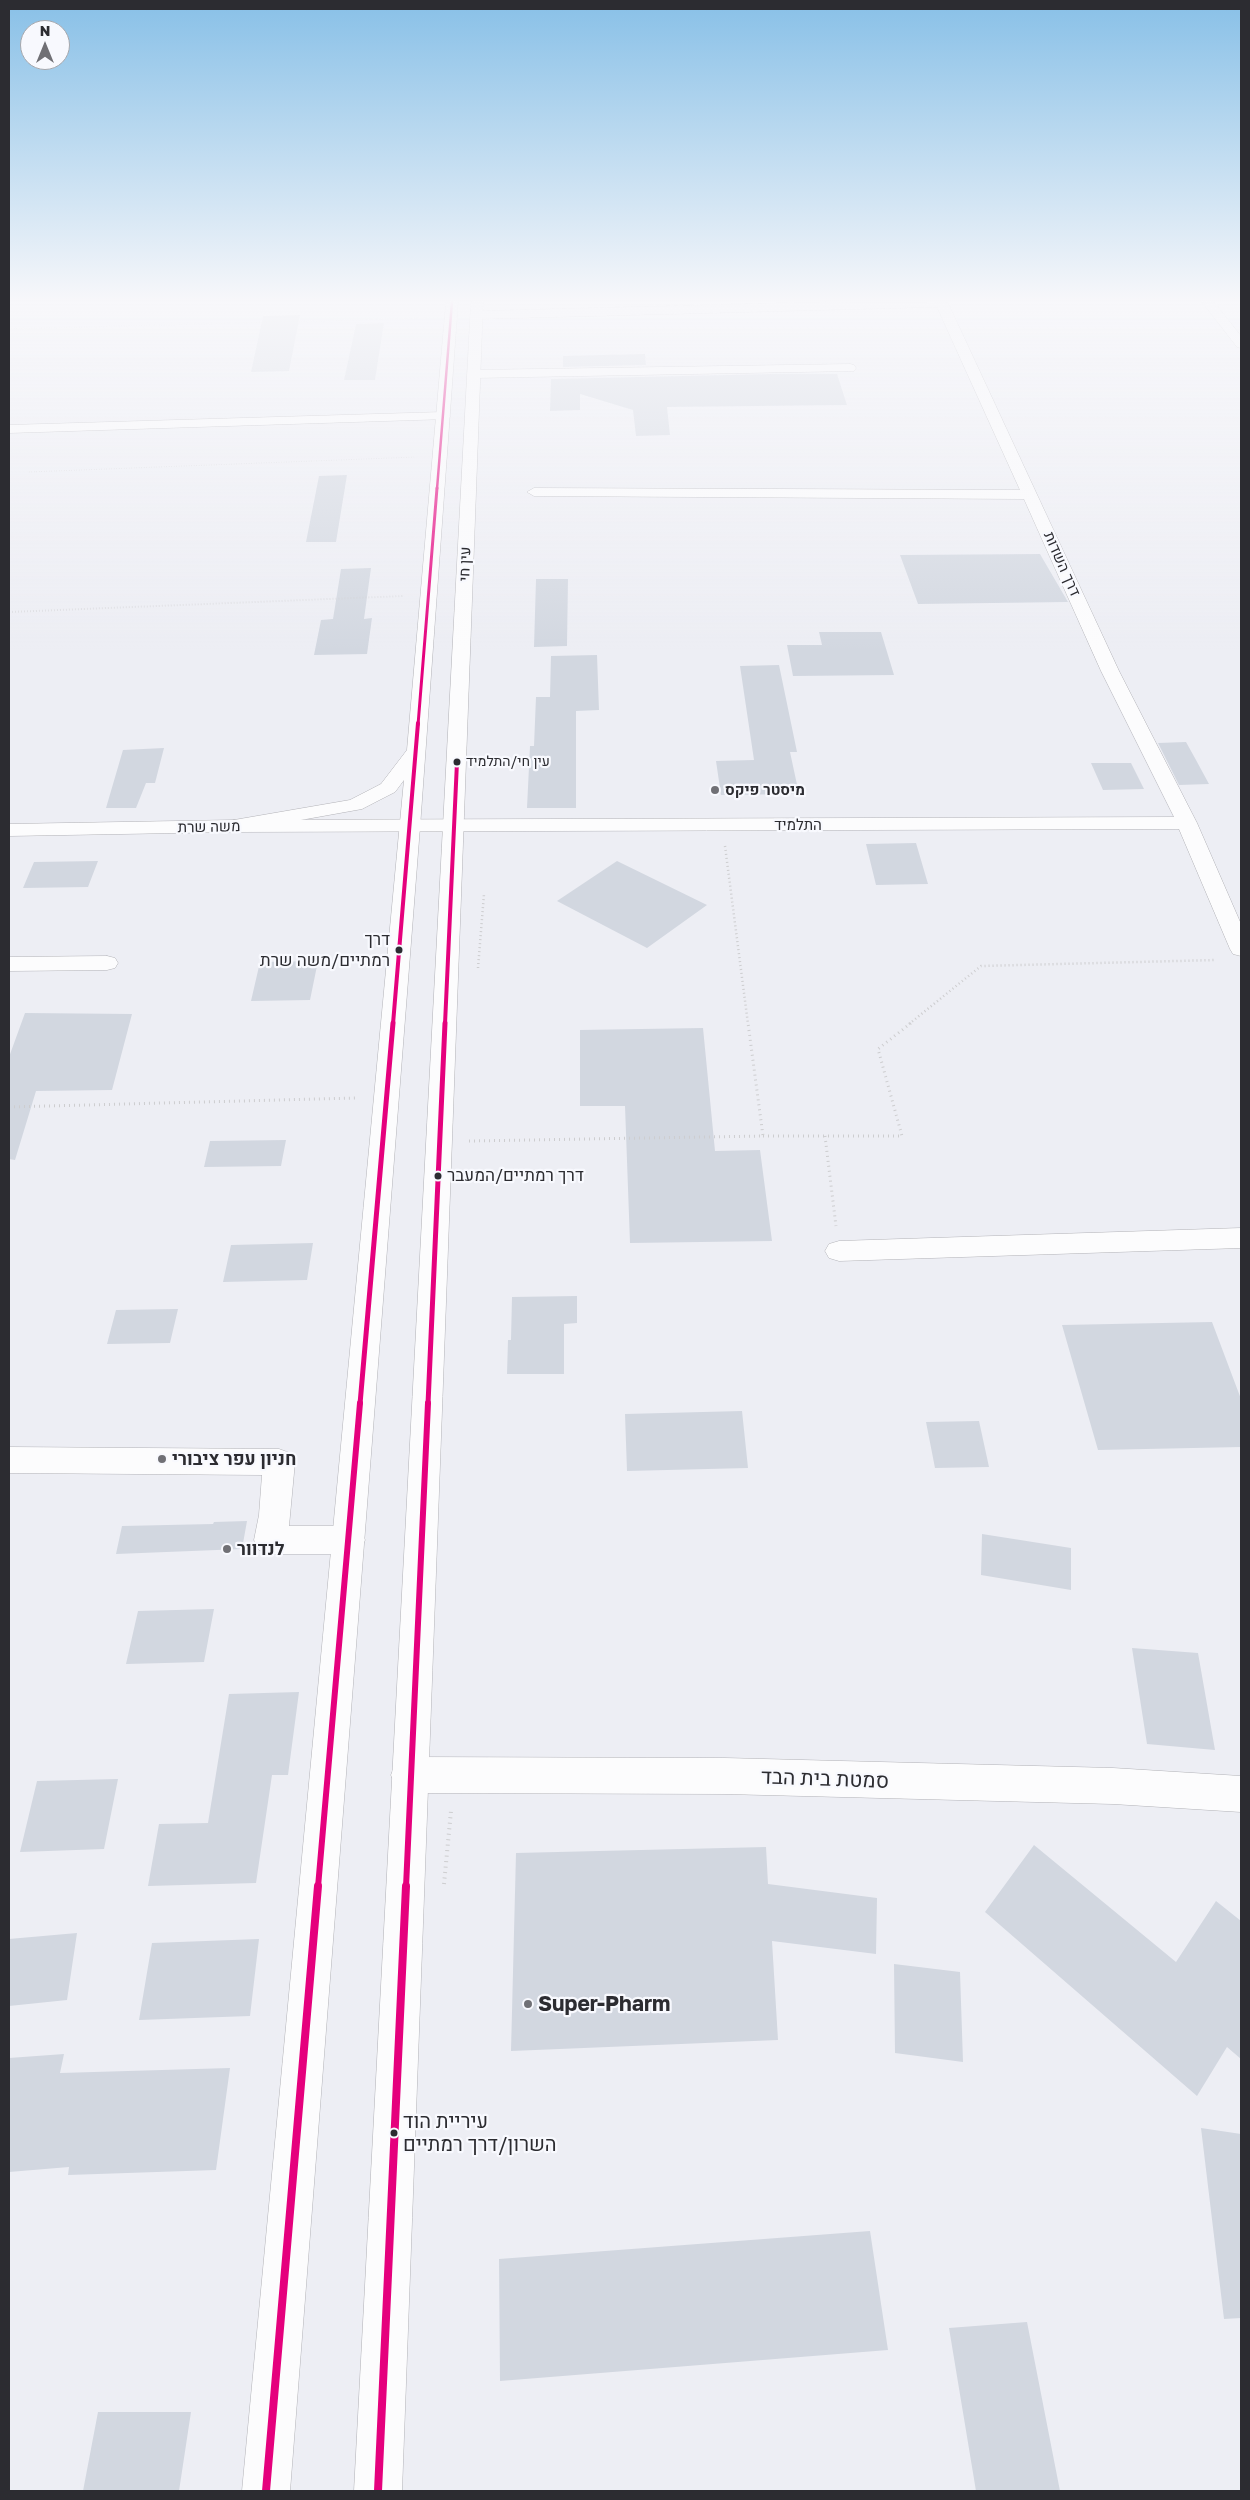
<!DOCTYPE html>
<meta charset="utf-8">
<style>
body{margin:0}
#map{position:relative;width:1250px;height:2500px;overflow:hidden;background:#edeef4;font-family:"Golos Text",sans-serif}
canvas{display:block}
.frame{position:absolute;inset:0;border:10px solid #2c2c31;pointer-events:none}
.north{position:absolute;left:20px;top:20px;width:50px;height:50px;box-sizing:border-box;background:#f8f9fe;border:1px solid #a6a7ac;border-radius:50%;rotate:0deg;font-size:14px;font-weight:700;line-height:20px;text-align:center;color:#2c2c31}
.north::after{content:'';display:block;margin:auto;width:18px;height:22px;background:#707075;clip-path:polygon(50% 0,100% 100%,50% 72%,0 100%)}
</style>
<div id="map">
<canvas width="1250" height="2500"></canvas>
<div class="frame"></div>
<div class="north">N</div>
</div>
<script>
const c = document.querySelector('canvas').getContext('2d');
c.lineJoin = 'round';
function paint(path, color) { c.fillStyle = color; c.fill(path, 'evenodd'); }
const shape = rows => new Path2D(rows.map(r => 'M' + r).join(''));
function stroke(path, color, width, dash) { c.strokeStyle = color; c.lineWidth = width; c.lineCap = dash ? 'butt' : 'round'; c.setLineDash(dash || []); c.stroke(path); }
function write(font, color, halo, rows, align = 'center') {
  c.font = font + ' "Golos Text",Heebo,sans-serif'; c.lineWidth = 4.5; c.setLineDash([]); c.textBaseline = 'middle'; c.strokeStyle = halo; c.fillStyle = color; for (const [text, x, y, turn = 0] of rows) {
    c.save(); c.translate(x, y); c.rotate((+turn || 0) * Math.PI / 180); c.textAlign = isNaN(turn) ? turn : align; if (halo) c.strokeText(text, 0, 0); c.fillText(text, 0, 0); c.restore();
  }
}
paint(shape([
 [300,315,289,371,251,372,263,316],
 [384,323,375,380,344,380,356,324],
 [645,354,646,365,563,367,563,356],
 [771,374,837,374,847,405,667,407,670,435,636,436,633,410,580,394,580,410,550,411,551,379],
 [347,475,336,542,306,542,319,476],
 [1040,554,1068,602,918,604,900,555],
 [371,568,364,619,372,618,367,654,314,655,321,620,333,619,341,569],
 [536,579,568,579,567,646,534,647],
 [819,632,881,632,894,675,793,676,787,645,822,645],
 [597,655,599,710,576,711,576,808,527,808,530,746,534,746,536,697,550,697,551,656],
 [779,665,797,752,790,752,799,794,721,795,716,761,754,760,740,666],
 [1186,742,1196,760,1209,784,1179,785,1158,743],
 [164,748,155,783,146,783,136,808,106,808,123,750],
 [1091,763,1131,763,1144,789,1103,790],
 [916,843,928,884,876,885,866,844],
 [98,861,88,887,23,888,34,862],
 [617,861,707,905,647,948,557,901],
 [318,961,310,1000,251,1001,260,962],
 [25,1013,132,1014,112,1090,36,1091,15,1160,9,1159,9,1057],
 [703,1028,715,1151,760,1150,772,1241,630,1243,625,1106,580,1106,580,1030],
 [286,1140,281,1166,204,1167,210,1141],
 [313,1243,307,1280,223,1282,231,1245],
 [577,1296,577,1323,564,1324,564,1374,507,1374,508,1340,511,1340,512,1297],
 [178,1309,170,1343,107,1344,116,1310],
 [1212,1322,1241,1399,1241,1447,1098,1450,1062,1325],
 [742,1411,748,1468,627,1471,625,1414],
 [979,1421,989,1467,935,1468,926,1422],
 [247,1521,242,1549,116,1554,122,1526,213,1524,214,1522],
 [982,1534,1071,1548,1071,1590,981,1575],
 [214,1609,204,1662,126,1664,138,1611],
 [1132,1648,1198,1653,1215,1750,1147,1744],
 [299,1692,288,1775,272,1775,256,1883,148,1886,159,1824,208,1823,229,1694],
 [118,1779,104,1849,20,1852,37,1781],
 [1034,1845,1176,1962,1216,1901,1241,1921,1241,2059,1227,2047,1197,2096,985,1912],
 [766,1847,768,1884,877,1898,876,1954,772,1941,778,2040,511,2051,516,1853],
 [77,1933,67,2000,9,2006,9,1939],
 [259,1939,250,2016,139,2020,152,1943],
 [894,1964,960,1972,963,2062,895,2053],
 [64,2054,60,2073,230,2068,216,2170,68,2175,69,2167,9,2172,9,2058],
 [1201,2128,1241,2134,1241,2318,1224,2319],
 [870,2231,888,2350,500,2381,499,2259],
 [1027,2322,1060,2491,976,2491,949,2328],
 [98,2412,191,2412,179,2491,83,2491]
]), '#d2d7e0');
const minor = shape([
 [826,302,948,303,1119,671,1197,823,1241,924,1241,956,1233,954,1230,949,1179,829,234,832,9,836,9,824,234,820,1174,817,1101,671,1024,499,534,496,527,492,534,488,1020,490,937,307,477,319,471,315,477,311,826,302],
 [1202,302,1214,302,1241,336,1241,348,1237,347,1202,302],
 [850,364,854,365,856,368,854,371,474,378,468,374,474,370,850,364],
 [443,412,450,416,448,419,9,433,9,425,443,412],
 [107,956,115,958,118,963,115,968,107,970,9,971,9,957,107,956],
 [1241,1228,1241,1248,839,1261,829,1258,825,1251,829,1244,839,1241,1241,1228],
 [9,1447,279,1449,290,1453,295,1462,289,1526,349,1526,360,1530,365,1540,360,1550,349,1554,270,1554,259,1550,254,1540,259,1515,262,1475,9,1473,9,1447],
 [409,1757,725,1758,1113,1768,1241,1776,1241,1812,1113,1804,725,1794,409,1793,396,1788,391,1775,396,1762,409,1757]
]);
const major = shape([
 [446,302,458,302,420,827,290,2491,242,2491,404,780,395,792,362,809,234,832,227,830,224,826,227,822,234,820,350,800,381,784,407,750,446,302],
 [471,302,483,302,402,2491,354,2491,471,302]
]);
stroke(minor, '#b2b2b7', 1);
stroke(major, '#b2b2b7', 1);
stroke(shape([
 [9,329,428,318],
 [29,472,416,457]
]), '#cdcdcf', 1, [0.5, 2]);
stroke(shape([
 [9,612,403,596]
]), '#cdcdcf', 2, [0.5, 2.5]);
stroke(shape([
 [725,846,748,1024],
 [478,968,484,894],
 [909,1024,981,966,1216,960]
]), '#cdcdcf', 2.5, [1, 3]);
stroke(shape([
 [9,1107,356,1098],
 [763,1136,902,1136,878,1049,911,1023],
 [825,1136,836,1226],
 [469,1141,763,1136,748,1023]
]), '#cdcdcf', 3, [1, 4]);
stroke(shape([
 [444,1884,451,1811]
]), '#cdcdcf', 4, [1, 4.5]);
paint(minor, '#fcfcfd');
paint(major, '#fcfcfd');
stroke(shape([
 [437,489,452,302]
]), '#e5007d', 2.5);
stroke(shape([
 [418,725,437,488]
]), '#e5007d', 3);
stroke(shape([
 [393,1024,418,723],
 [445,1024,457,762]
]), '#e5007d', 4);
stroke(shape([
 [360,1404,393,1023],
 [428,1404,445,1023]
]), '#e5007d', 5);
stroke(shape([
 [318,1887,360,1403],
 [406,1887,428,1403]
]), '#e5007d', 6);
stroke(shape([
 [266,2491,318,1886],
 [378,2491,406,1886]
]), '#e5007d', 8);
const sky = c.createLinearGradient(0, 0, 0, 652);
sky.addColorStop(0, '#88c0e7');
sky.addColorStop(0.46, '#f7f7fa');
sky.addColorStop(1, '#f7f7fa00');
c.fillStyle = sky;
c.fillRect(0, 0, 1250, 652);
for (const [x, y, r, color] of [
 [457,762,4.5,"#2c2c31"],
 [715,790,5,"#707075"],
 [399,950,4.5,"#2c2c31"],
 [438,1176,4.5,"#2c2c31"],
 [162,1459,5,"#707075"],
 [227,1549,5,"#707075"],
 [528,2004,5,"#707075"],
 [394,2133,4.5,"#2c2c31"]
]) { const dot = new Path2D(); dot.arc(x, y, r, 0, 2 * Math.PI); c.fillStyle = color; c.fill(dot); stroke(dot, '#f8f9fe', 2); }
write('14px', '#2c2c31', '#f8f9fe', [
 ["עין חי/התלמיד",466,762]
], 'left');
write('15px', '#2c2c31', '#f8f9fe', [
 ["עין חי",465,564,-88],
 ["דרך השדות",1062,564,66],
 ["התלמיד",798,825],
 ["משה שרת",209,827,-1]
]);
write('bold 15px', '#2c2c31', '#f8f9fe', [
 ["מיסטר פיקס",725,790]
], 'left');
write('17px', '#2c2c31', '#f8f9fe', [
 ["דרך",390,940],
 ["רמתיים/משה שרת",390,961],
 ["דרך רמתיים/המעבר",447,1176,"left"]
], 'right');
write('bold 18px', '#2c2c31', '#f8f9fe', [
 ["חניון עפר ציבורי",172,1459],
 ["לנדוור",237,1549]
], 'left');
write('20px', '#2c2c31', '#f8f9fe', [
 ["עיריית הוד",403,2122],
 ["השרון/דרך רמתיים",403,2145]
], 'left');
write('21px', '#2c2c31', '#f8f9fe', [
 ["סמטת בית הבד",825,1779,2]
]);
write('bold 21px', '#2c2c31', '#f8f9fe', [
 ["Super-Pharm",538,2004]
], 'left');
</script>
